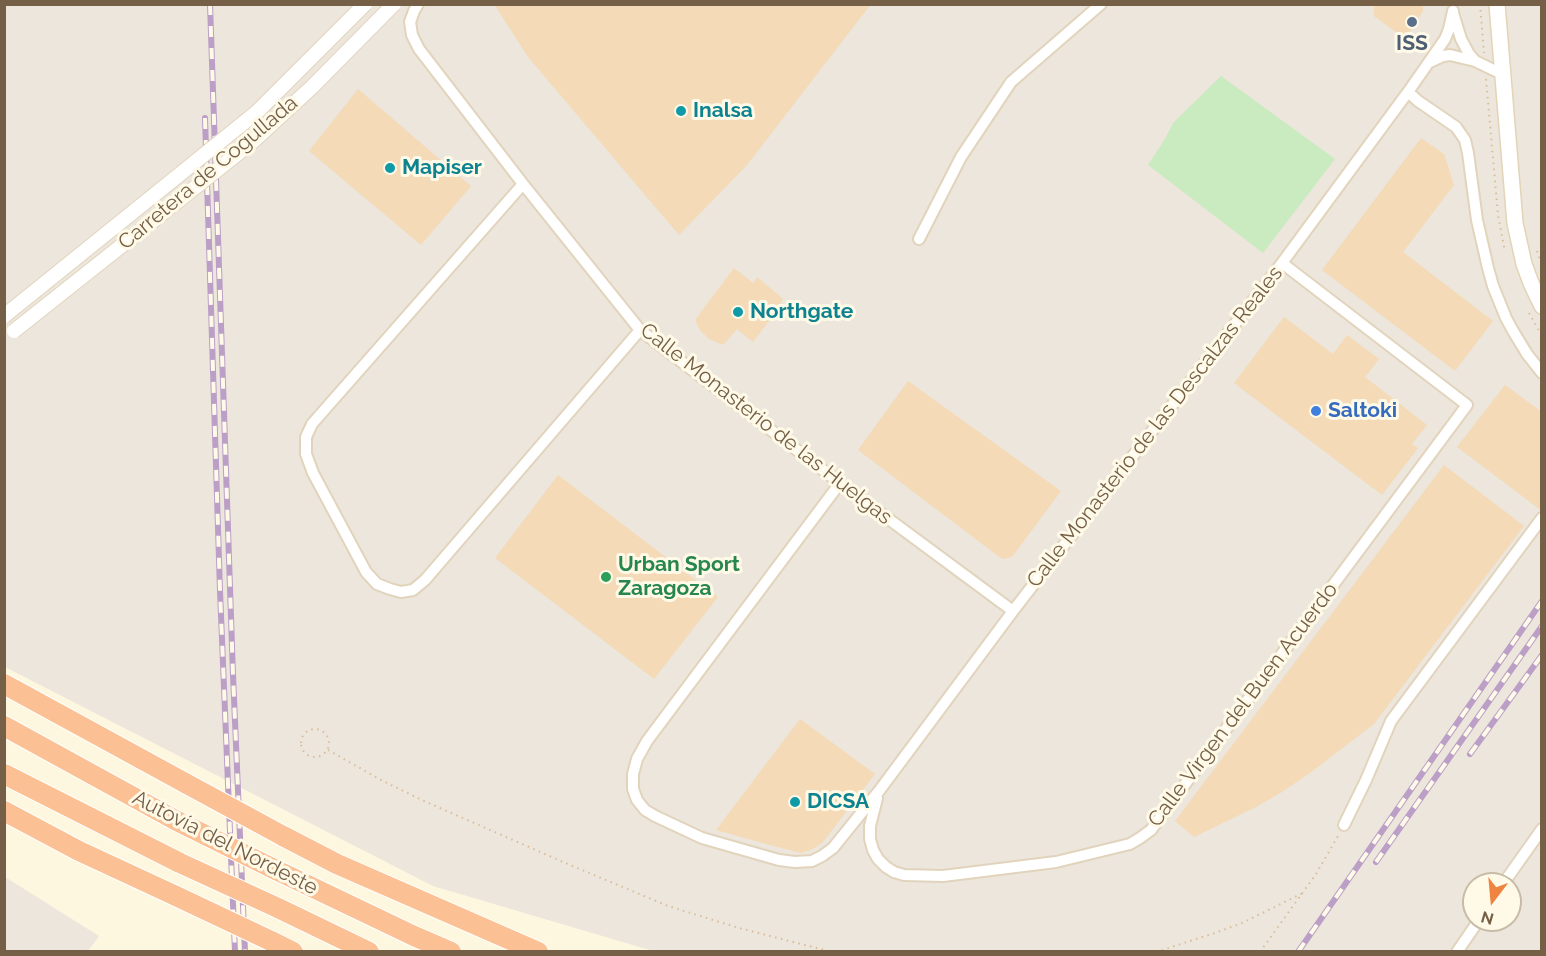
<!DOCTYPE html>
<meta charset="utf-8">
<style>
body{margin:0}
#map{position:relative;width:1546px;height:956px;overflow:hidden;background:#fdf7e0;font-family:Raleway,sans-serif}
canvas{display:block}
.frame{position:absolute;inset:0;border:6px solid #755f46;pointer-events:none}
.north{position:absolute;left:1462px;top:872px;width:60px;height:60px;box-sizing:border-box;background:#fffae8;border:2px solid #c8bca7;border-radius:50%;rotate:196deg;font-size:16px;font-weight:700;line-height:24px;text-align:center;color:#755f46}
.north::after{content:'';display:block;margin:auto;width:21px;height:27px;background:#ee843f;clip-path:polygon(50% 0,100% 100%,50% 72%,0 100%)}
</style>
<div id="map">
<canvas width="1546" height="956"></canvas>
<div class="frame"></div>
<div class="north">N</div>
</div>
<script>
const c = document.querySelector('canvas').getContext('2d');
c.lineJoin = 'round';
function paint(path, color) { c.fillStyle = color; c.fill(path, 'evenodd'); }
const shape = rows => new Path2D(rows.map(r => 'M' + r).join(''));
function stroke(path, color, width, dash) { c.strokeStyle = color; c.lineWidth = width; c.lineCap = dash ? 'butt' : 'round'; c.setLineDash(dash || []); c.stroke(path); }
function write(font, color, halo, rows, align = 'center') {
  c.font = font + ' Raleway,sans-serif'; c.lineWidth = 6; c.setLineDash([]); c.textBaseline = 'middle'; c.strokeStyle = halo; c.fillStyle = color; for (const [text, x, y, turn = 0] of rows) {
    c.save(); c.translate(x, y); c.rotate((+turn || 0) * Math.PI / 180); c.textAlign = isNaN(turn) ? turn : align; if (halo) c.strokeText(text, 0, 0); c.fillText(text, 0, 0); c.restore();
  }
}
paint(shape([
 [4,5,1541,5,1541,951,653,951,433,886,5,667],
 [1474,884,1510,884,1510,920,1474,920],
 [5,877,99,936,88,951,5,951]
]), '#ece6dc');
paint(shape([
 [1221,76,1335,159,1263,253,1148,165,1165,139,1173,123]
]), '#c9ebbf');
paint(shape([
 [494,4,871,4,747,165,679,235,528,57],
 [1374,4,1423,4,1423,11,1405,39,1374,16],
 [358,89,471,186,421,245,309,151],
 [1421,138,1444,154,1454,185,1403,252,1493,321,1455,371,1322,270],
 [734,268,753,283,757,277,783,299,780,303,782,304,753,342,737,329,723,345,709,339,700,330,695,320],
 [1284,317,1333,354,1347,335,1379,359,1365,377,1427,425,1412,444,1418,448,1382,495,1234,383],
 [908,381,1061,491,1012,557,1002,559,858,450],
 [1505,385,1542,412,1542,511,1457,447],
 [1444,465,1524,526,1374,724,1310,773,1282,792,1256,807,1194,837,1175,821],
 [558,475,718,597,654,679,495,558],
 [800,719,875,774,823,842,811,850,801,853,766,844,716,830]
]), '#f4dab7');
const minor = shape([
 [418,4,414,11,410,22,412,35,419,49,523,184,640,330,840,483,1013,611],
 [1453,13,1461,39,1469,54,1475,61,1502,74],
 [1430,62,1443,56,1450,55,1475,61],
 [1408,92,1418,101,1456,127,1465,140,1468,153,1477,220,1488,268,1493,286,1506,318,1513,331,1527,354,1542,373],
 [523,184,312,424,306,437,306,454,313,473,366,572,377,584,390,589,401,592,413,590,425,580,640,330],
 [919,239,961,157,1011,82,1101,4],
 [840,483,647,741,637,759,633,774,633,789,637,800,645,810,655,816,702,838,779,860,795,862,812,861,822,856,833,848,879,791,1013,611,1282,263,1408,92,1445,39,1449,29,1453,11],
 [877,798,870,826,870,839,873,850,878,859,886,867,894,872,904,875,943,876,1056,862,1130,844,1140,838,1151,830,1467,405,1282,263],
 [1344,825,1366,780,1391,721,1542,518],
 [1503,884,1542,829],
 [1457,952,1479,920]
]);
const secondary = shape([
 [1497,4,1515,223,1524,264,1531,283,1542,306]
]);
const motorway = shape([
 [4,684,187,784],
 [4,726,177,821],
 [4,774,180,863],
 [4,811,79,851,176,896],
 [283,836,337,864,538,952],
 [276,870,414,936,451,952],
 [278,908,369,952],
 [271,941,293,952]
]);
stroke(minor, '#e2d4bc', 14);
stroke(secondary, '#e4d4b7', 18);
stroke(motorway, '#fff', 22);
stroke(shape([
 [1480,4,1484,53],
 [1486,79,1498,215,1505,252],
 [1537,251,1542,266],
 [1529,313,1542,336],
 '301 743a14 14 0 1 1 28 0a14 14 0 1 1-28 0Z',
 [328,750,381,780,424,801,563,862,668,906,739,928,832,952],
 [1156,952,1212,934,1242,923,1303,893],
 [1260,952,1316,874,1338,836]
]), '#d9bd9a', 2, [1.5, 4.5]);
stroke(minor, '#fff', 10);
stroke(secondary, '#fff', 15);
stroke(motorway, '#fbc094', 20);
const rail = shape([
 [210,4,233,675,245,952],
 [205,118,220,591,235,952],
 [1470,754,1542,655],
 [1376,862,1542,626],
 [1298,952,1542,601]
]);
stroke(rail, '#bb9fc7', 6);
stroke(rail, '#fffae8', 4, [11]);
const tertiaryBridge = shape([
 [4,316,257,112,365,4],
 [14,331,251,143,312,87,394,4]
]);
const motorwayBridge = shape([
 [187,784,283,836],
 [177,821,276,870],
 [180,863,278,908],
 [176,896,271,941]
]);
stroke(tertiaryBridge, '#e2d4bc', 16, []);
stroke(motorwayBridge, '#fff', 22, []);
stroke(tertiaryBridge, '#fff', 14);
stroke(motorwayBridge, '#fbc094', 20);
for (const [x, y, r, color] of [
 [1412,22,6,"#5c6f8a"],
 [681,111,6,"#0f9aa8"],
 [390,168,6,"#0f9aa8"],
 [738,312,6,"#0f9aa8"],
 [1316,411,6,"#3f7fe0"],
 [606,577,6,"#2e9e5b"],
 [795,802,6,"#0f9aa8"]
]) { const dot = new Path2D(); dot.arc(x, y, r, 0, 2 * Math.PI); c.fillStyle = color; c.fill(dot); stroke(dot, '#fffae8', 2); }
write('bold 21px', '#4e5e75', '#fffae8', [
 ["ISS",1412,44]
]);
write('bold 21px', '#0d838f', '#fffae8', [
 ["Inalsa",693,111],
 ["Mapiser",402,168],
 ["Northgate",750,312],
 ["DICSA",807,802]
], 'left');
write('21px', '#755f46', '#fffae8', [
 ["Carretera de Cogullada",208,173,-40],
 ["Calle Monasterio de las Huelgas",766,424,38],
 ["Calle Monasterio de las Descalzas Reales",1155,427,-52],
 ["Calle Virgen del Buen Acuerdo",1243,705,-53],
 ["Autovía del Nordeste",225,843,27]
]);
write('bold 21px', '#366cbe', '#fffae8', [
 ["Saltoki",1328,411]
], 'left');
write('bold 21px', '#27864d', '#fffae8', [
 ["Urban Sport",618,565],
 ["Zaragoza",618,589]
], 'left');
</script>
